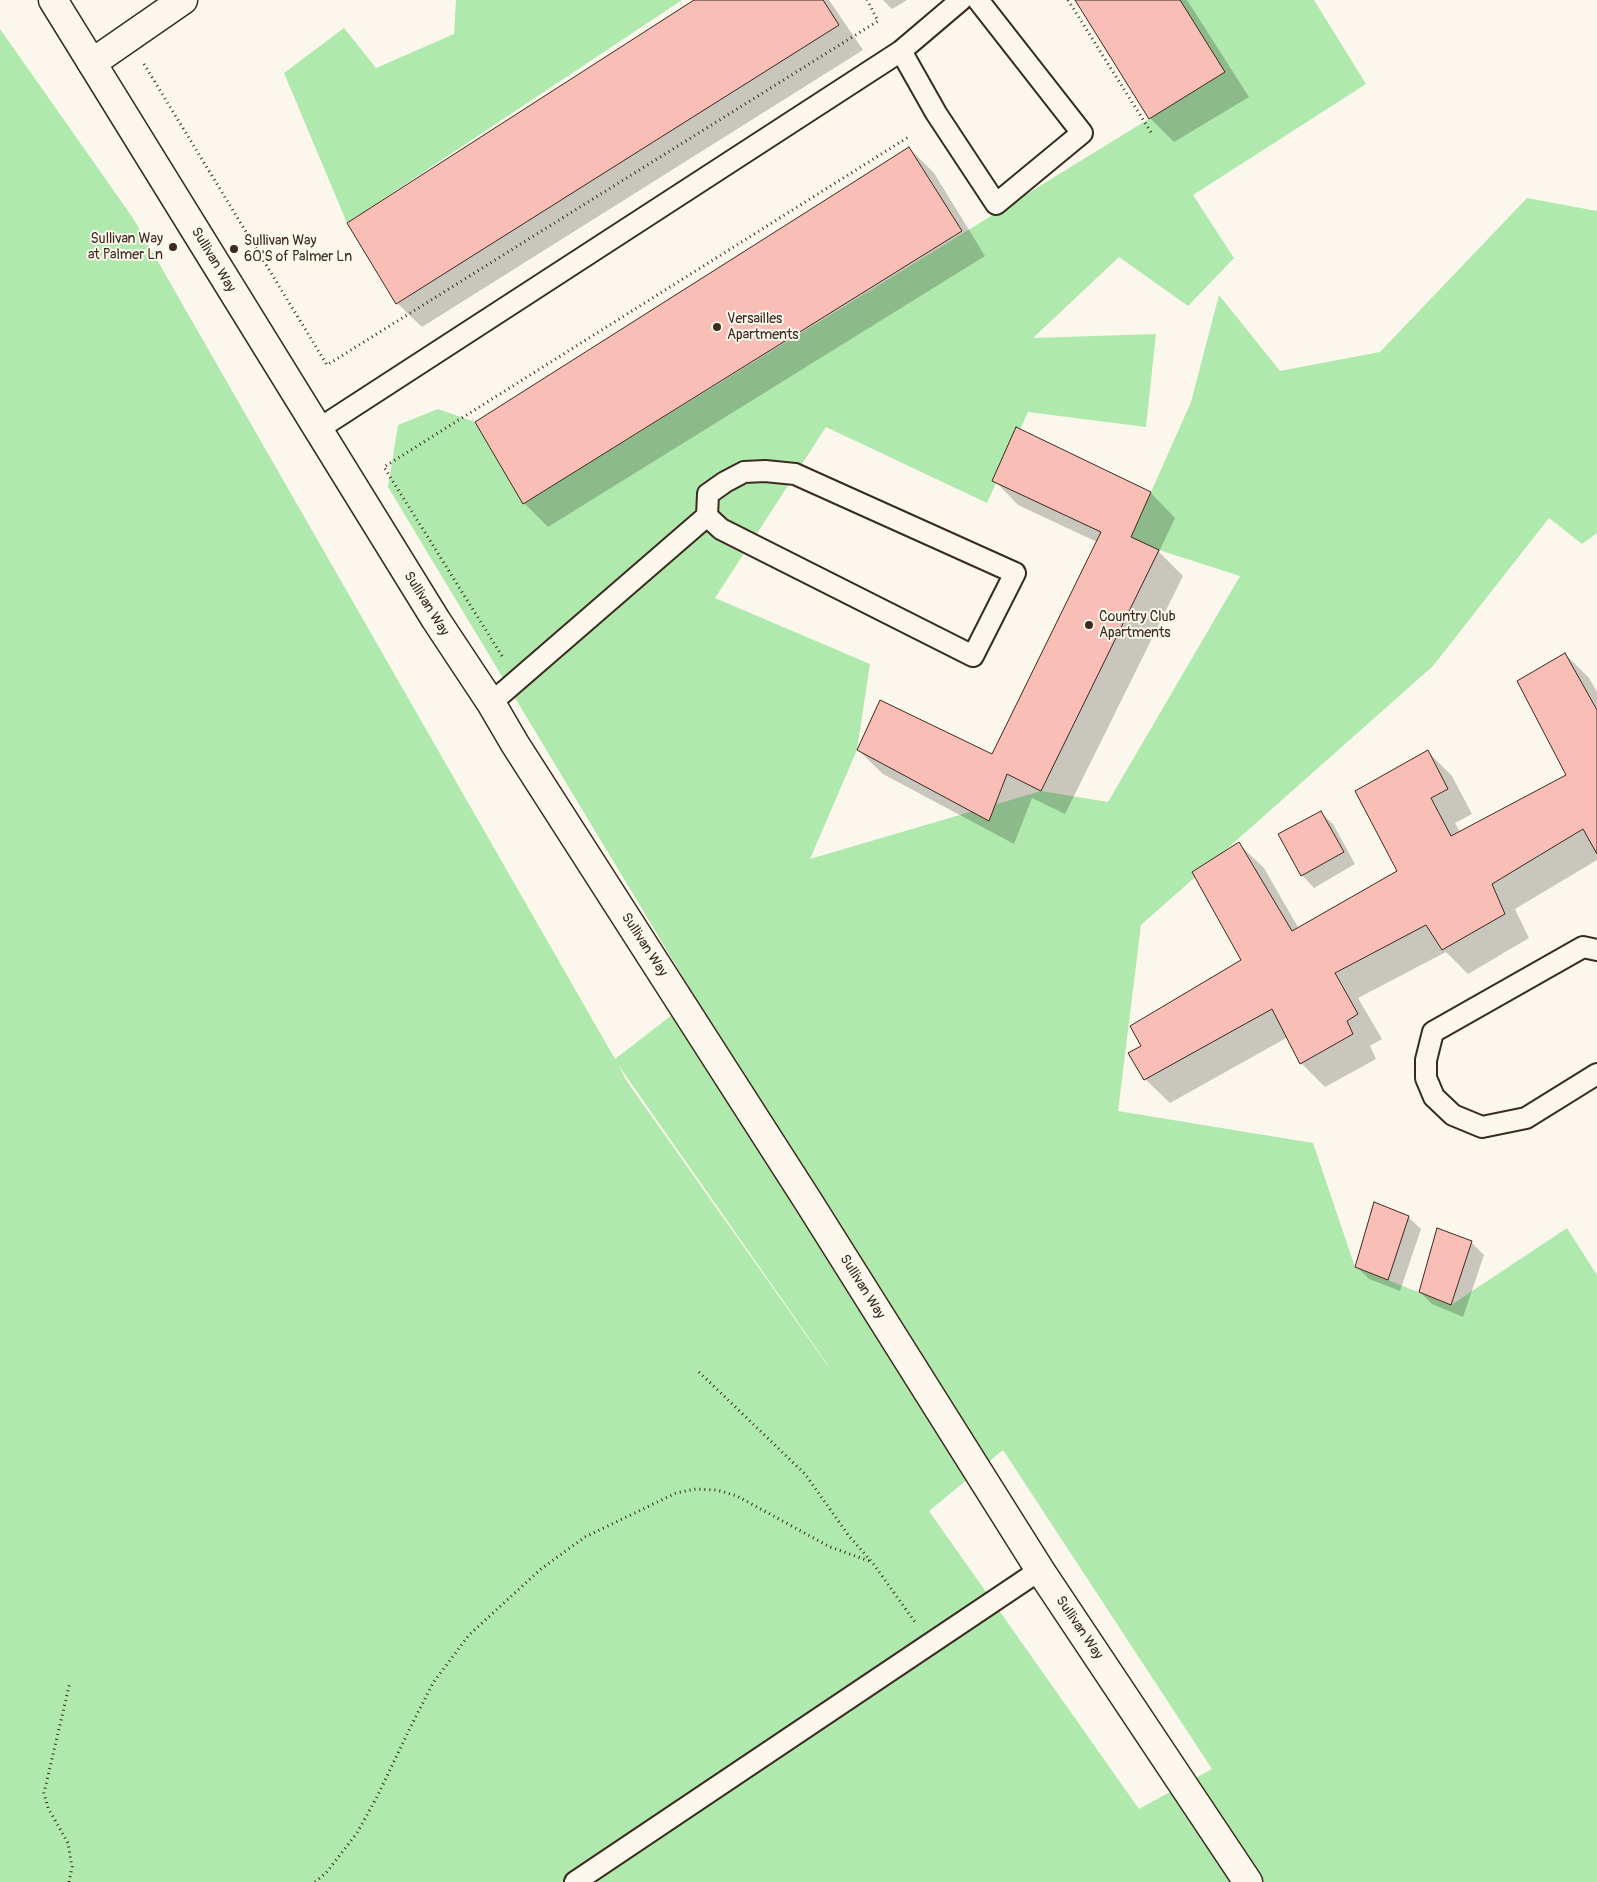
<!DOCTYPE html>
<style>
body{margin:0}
canvas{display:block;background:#fbf7ec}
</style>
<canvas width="1597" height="1882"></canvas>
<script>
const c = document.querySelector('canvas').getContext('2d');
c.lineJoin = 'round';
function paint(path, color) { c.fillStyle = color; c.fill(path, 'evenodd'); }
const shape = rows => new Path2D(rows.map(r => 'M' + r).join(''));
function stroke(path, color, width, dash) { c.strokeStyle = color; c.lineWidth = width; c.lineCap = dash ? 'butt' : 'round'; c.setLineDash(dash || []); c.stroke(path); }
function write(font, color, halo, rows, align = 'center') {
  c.font = font + ' Pangolin,sans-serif'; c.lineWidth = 4; c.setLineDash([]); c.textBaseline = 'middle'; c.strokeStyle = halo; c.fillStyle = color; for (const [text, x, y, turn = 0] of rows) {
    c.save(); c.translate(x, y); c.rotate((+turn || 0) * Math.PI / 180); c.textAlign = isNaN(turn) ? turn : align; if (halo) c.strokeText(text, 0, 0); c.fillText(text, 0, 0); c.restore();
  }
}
paint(shape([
 [456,0,682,0,347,223,284,73,344,28,376,68,454,34],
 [1180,0,1314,0,1366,84,1193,195,1234,258,1188,306,1119,257,1033,338,1156,334,1146,427,1028,412,987,503,826,427,715,598,870,664,857,750,810,859,1041,791,1108,802,1240,576,1159,550,1131,537,1191,402,1219,295,1280,371,1380,352,1527,198,1597,211,1597,533,1582,544,1549,518,1433,666,1141,925,1118,1111,1313,1143,1355,1267,1451,1305,1567,1228,1597,1275,1597,1882,0,1882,0,29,133,218,615,1059,695,997,388,487,398,425,438,409,475,422,523,504,1225,72],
 [619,1066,828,1365,828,1366,626,1080],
 [1003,1450,1212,1769,1139,1809,929,1511]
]), '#b0e9ad');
paint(shape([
 [696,0,829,0,863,50,422,327,397,303],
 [883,0,907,0,892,9],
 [1077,0,1187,0,1249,97,1174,142,1150,118],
 [909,148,934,173,985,256,548,527,524,503],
 [1017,429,1151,493,1175,518,1159,552,1183,576,1065,814,1032,798,1014,844,883,774,858,750,993,756,1097,542,1018,505,994,480],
 [1565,654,1589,678,1597,692,1597,860,1515,909,1529,938,1468,974,1446,952,1358,998,1382,1039,1370,1046,1376,1059,1325,1087,1301,1063,1288,1037,1170,1103,1145,1079,1142,1046,1243,961,1239,844,1264,868,1299,929,1399,871,1428,752,1452,776,1472,814,1455,823,1460,832,1568,776],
 [1320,812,1333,824,1355,864,1314,888,1302,875],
 [1408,1217,1421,1229,1400,1291,1369,1279,1357,1267],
 [1471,1242,1484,1255,1463,1317,1432,1304,1420,1292]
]), '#0003');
const building = shape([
 [694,0,823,0,839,25,396,304,347,223,694,0],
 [1075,0,1180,0,1225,72,1149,119,1075,0],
 [909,147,962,231,523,504,475,422,909,147],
 [1016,427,1151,492,1131,537,1159,550,1041,791,1007,774,989,821,857,750,880,700,992,754,1101,532,992,481,1016,427],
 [1565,653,1597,710,1597,854,1583,829,1492,884,1505,914,1442,950,1426,925,1335,973,1358,1014,1347,1021,1353,1034,1300,1064,1272,1009,1144,1080,1128,1053,1141,1046,1130,1026,1241,960,1192,872,1239,842,1292,931,1397,871,1355,791,1428,750,1448,789,1431,798,1451,836,1566,775,1517,681,1565,653],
 [1321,811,1344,852,1301,876,1278,834,1321,811],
 [1374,1202,1409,1216,1388,1280,1355,1267,1374,1202],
 [1437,1228,1472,1241,1451,1305,1419,1292,1437,1228]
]);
paint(building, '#f9beb5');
stroke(building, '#3b2a1e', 1);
const service = shape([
 [901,51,936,113,996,204,1082,133,978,0],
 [317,430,901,51,961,0],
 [491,703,707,516,721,529,973,656,1015,573,795,474,765,471,744,472,725,482,708,494,707,516],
 [1597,950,1583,947,1433,1032,1426,1060,1426,1078,1434,1097,1453,1115,1482,1127,1526,1118,1597,1074],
 [575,1882,1040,1570]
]);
const minor = shape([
 [92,63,183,0]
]);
const secondary = shape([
 [53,0,436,620,491,703,515,744,808,1201,1040,1570,1248,1882]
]);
stroke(service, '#3b2a1e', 24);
stroke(minor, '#3b2a1e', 31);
stroke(secondary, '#3b2a1e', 31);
stroke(shape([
 [1068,0,1152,134],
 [144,64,327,365,878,21,867,0],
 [502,656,384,467,910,136],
 [699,1372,805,1474,849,1536,872,1562,915,1622],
 [69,1882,72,1867,68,1843,48,1808,44,1793,70,1682],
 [315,1882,326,1873,357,1833,378,1795,408,1732,433,1683,469,1635,541,1569,585,1537,676,1493,696,1489,717,1490,737,1496,830,1547,872,1562]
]), '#3b2a1e', 3, [1, 4]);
stroke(service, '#fbf7ec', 20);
stroke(minor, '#fbf7ec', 28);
stroke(secondary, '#fbf7ec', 28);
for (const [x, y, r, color] of [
 [173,247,5,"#3b2a1e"],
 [234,249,5,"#3b2a1e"],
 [717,327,5,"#3b2a1e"],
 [1089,625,5,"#3b2a1e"]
]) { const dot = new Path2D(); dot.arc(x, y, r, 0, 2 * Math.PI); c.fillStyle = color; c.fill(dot); stroke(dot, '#fbf7ec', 2); }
write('14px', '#3b2a1e', '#fbf7ec', [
 ["Sullivan Way",163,239,"right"],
 ["at Palmer Ln",163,255,"right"],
 ["Sullivan Way",244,241],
 ["60'S of Palmer Ln",244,257],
 ["Versailles",727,319],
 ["Apartments",727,335],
 ["Country Club",1099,617],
 ["Apartments",1099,633]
], 'left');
write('14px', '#3b2a1e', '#fbf7ec', [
 ["Sullivan Way",213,260,59],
 ["Sullivan Way",426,604,58],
 ["Sullivan Way",644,945,57],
 ["Sullivan Way",862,1287,58],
 ["Sullivan Way",1079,1628,56]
]);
</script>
